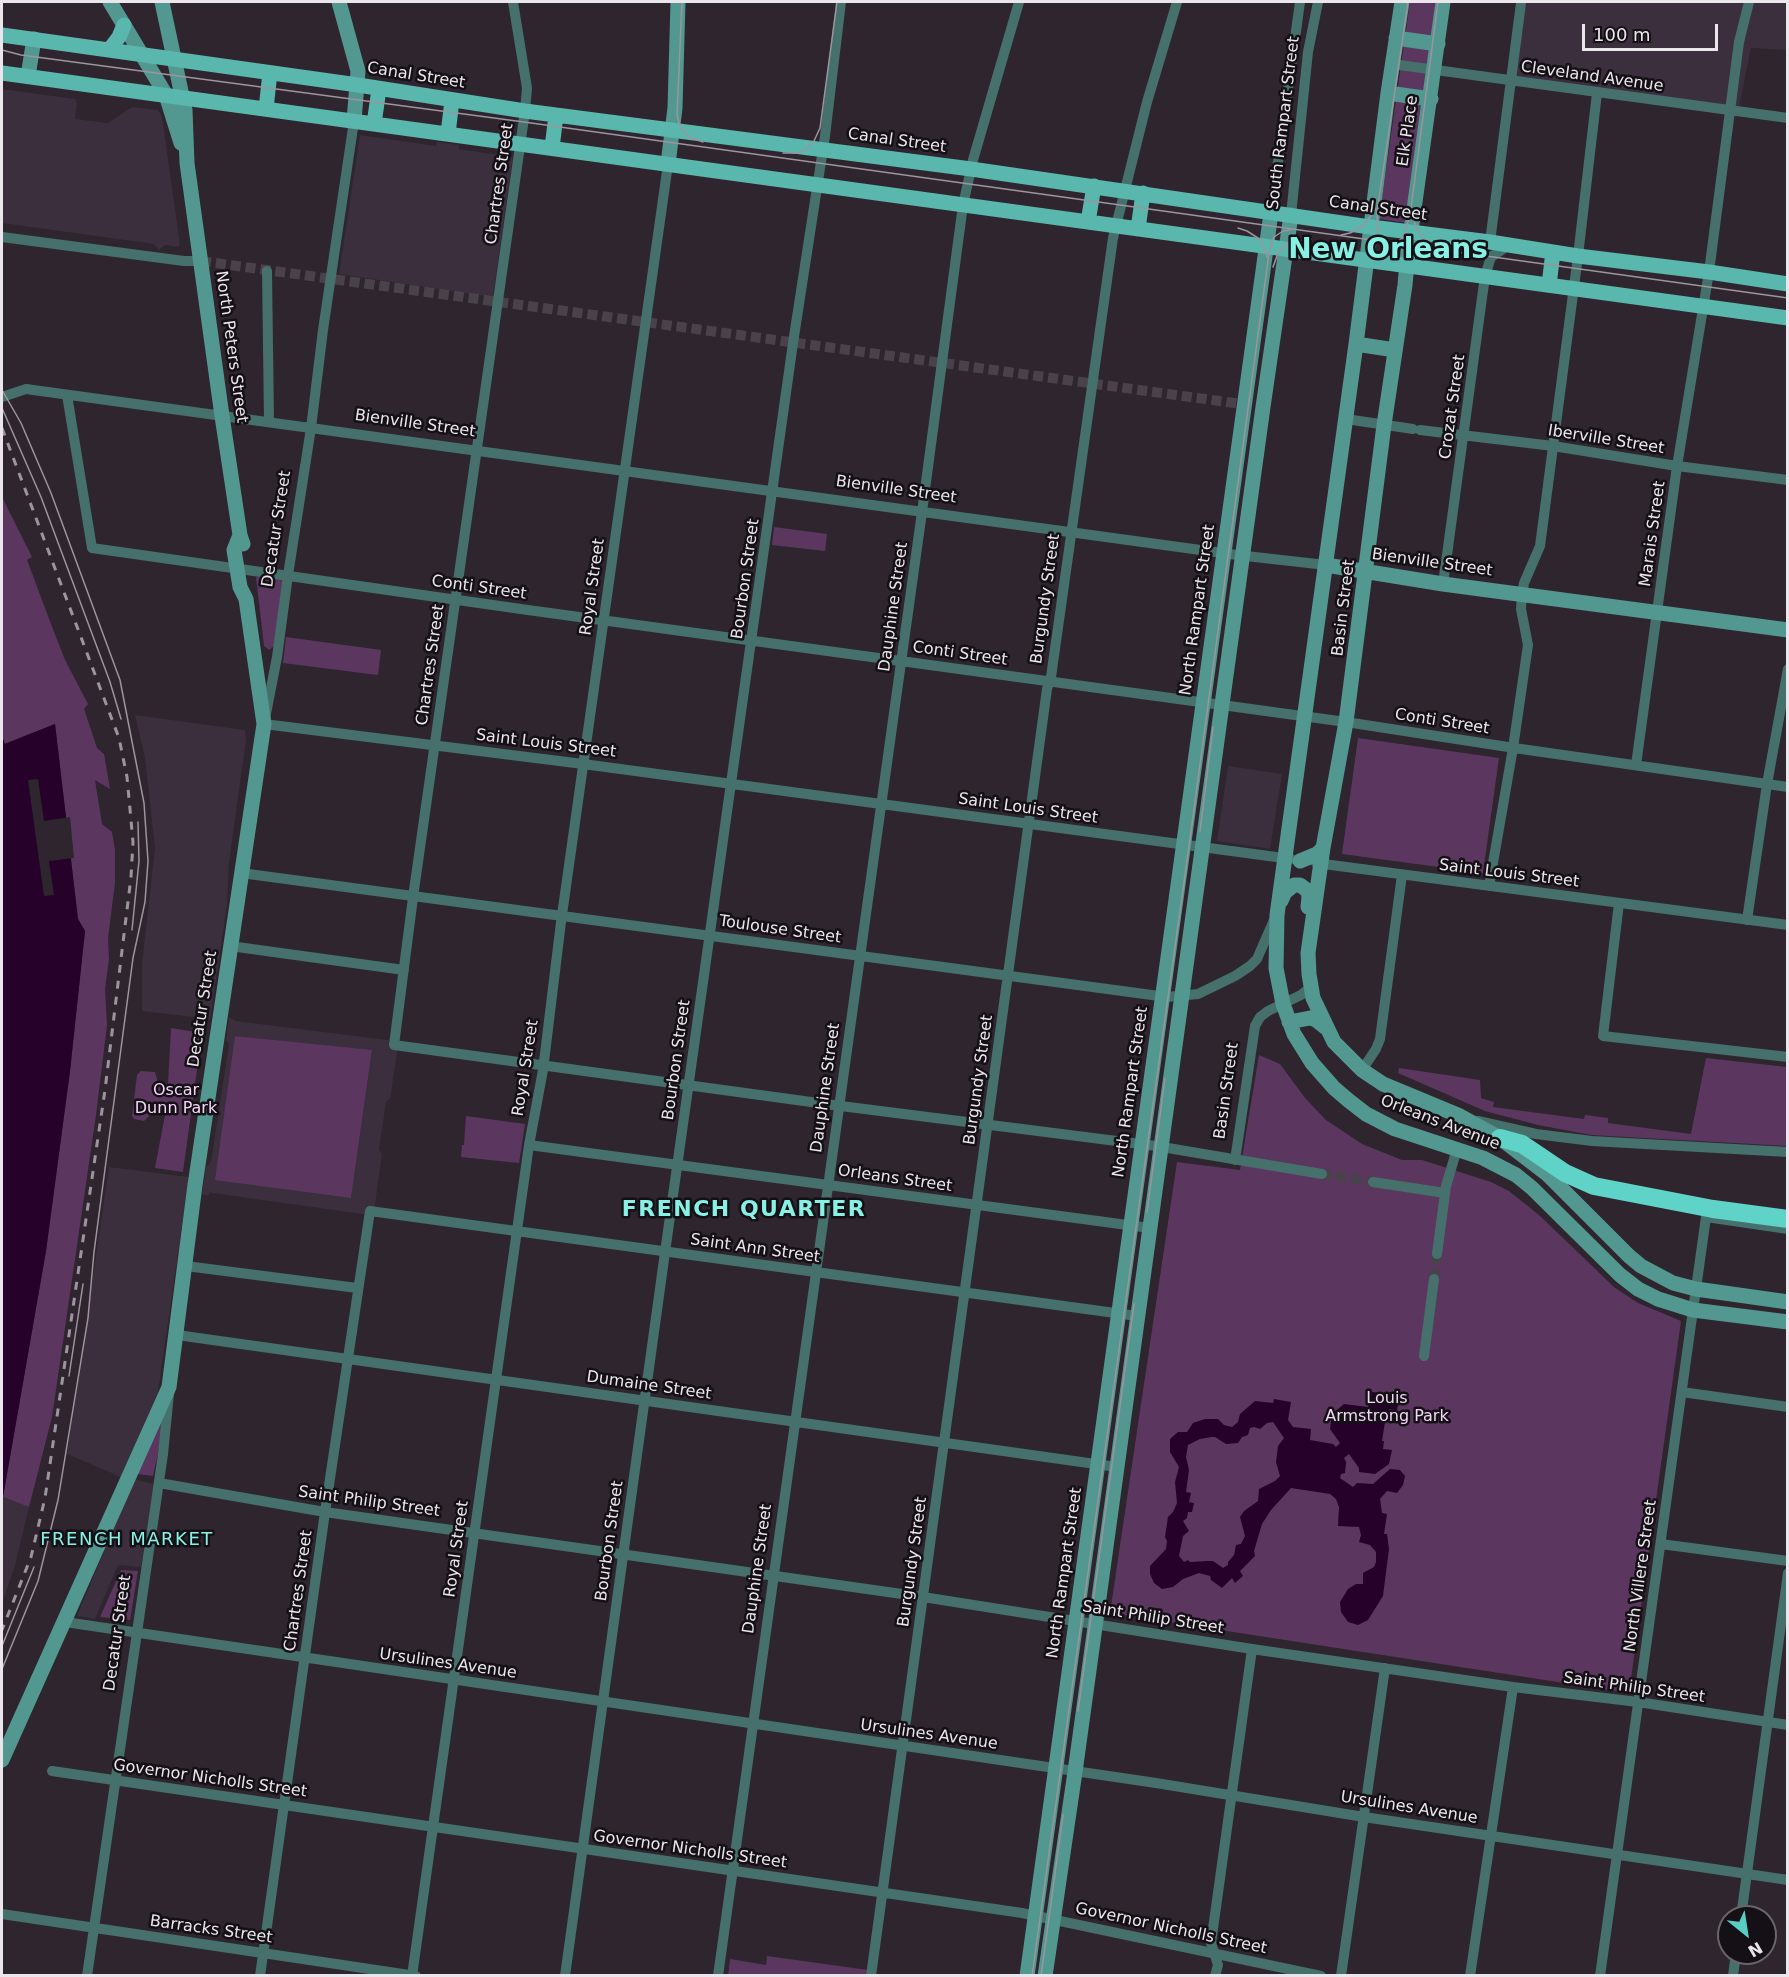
<!DOCTYPE html>
<style>
body{margin:0}
#map{position:relative;width:1789px;height:1977px;overflow:hidden;background:#2e252f;font-family:"DejaVu Sans",sans-serif}
canvas{display:block}
.frame{position:absolute;inset:0;border:3px solid #ebe5ec;pointer-events:none}
.north{position:absolute;left:1717px;top:1905px;width:60px;height:60px;box-sizing:border-box;background:#141015;border:2px solid #6a656b;border-radius:50%;rotate:150deg;font-size:16px;font-weight:700;line-height:24px;text-align:center;color:#ebe5ec}
.north::after{content:'';display:block;margin:auto;width:21px;height:27px;background:#57cec1;clip-path:polygon(50% 0,100% 100%,50% 72%,0 100%)}
.scale{position:absolute;left:1582px;top:24px;width:136px;height:27px;box-sizing:border-box;border:3px solid #ebe5ec;border-top:0;padding-left:8px;font-size:18px;line-height:21px;white-space:nowrap;color:#ebe5ec;-webkit-text-stroke:4px #141015;paint-order:stroke}
</style>
<div id="map">
<canvas width="1789" height="1977"></canvas>
<div class="frame"></div>
<div class="north">N</div>
<div class="scale">100 m</div>
</div>
<script>
const c = document.querySelector('canvas').getContext('2d');
c.lineJoin = 'round';
function paint(path, color) { c.fillStyle = color; c.fill(path, 'evenodd'); }
const shape = rows => new Path2D(rows.map(r => 'M' + r).join(''));
function stroke(path, color, width, dash) { c.strokeStyle = color; c.lineWidth = width; c.lineCap = dash ? 'butt' : 'round'; c.setLineDash(dash || []); c.stroke(path); }
function write(font, color, halo, rows, align = 'center') {
  c.font = font + ' "DejaVu Sans",sans-serif'; c.lineWidth = 5; c.setLineDash([]); c.textBaseline = 'middle'; c.strokeStyle = halo; c.fillStyle = color; for (const [text, x, y, turn = 0] of rows) {
    c.save(); c.translate(x, y); c.rotate((+turn || 0) * Math.PI / 180); c.textAlign = isNaN(turn) ? turn : align; if (halo) c.strokeText(text, 0, 0); c.fillText(text, 0, 0); c.restore();
  }
}
paint(shape([
 [1526,2,1787,2,1787,50,1751,48,1739,107,1515,77],
 [2,89,75,99,77,103,75,119,83,120,108,123,132,107,158,110,162,116,180,245,178,247,165,245,159,250,154,244,2,223],
 [360,135,436,146,437,142,459,145,459,149,513,157,493,297,339,274],
 [135,715,245,730,246,740,229,863,227,905,210,1019,142,1011,142,964,155,848,145,758],
 [1228,766,1282,774,1270,849,1217,841],
 [229,1017,236,1021,395,1041,398,1046,390,1099,386,1102,379,1150,382,1154,374,1212,369,1215,213,1193,210,1192,208,1196,202,1194,206,1167,211,1162,229,1044,226,1040],
 [235,1036,372,1051,351,1197],
 [109,1167,189,1177,158,1392,121,1477,67,1454],
 [134,1479,154,1484,141,1567,118,1565,95,1619,77,1616],
 [2,1497,29,1507,15,1565,2,1604]
]), '#3b2e3d');
paint(shape([
 [1410,2,1436,2,1407,223,1379,219],
 [2,497,32,557,27,560,54,632,65,660,88,704,84,709,97,748,104,754,110,789,95,780,102,824,112,832,115,850,115,883,108,938,109,959,105,989,107,1025,96,1115,52,1417,29,1507,3,1497,46,1251,70,1071,85,931,78,919,55,724,4,744,2,736],
 [774,527,827,534,825,551,772,545],
 [256,577,281,579,283,583,274,646,269,650,264,646],
 [286,637,381,650,378,675,283,663],
 [1358,738,1499,758,1483,873,1342,854],
 [171,1028,202,1033,183,1172,155,1168,165,1115,152,1113,144,1121,134,1119,132,1116,137,1075,141,1071,155,1072,158,1083,168,1084],
 [235,1036,372,1050,351,1198,215,1180],
 [1259,1055,1280,1064,1305,1098,1326,1120,1362,1144,1402,1160,1422,1160,1491,1182,1509,1191,1539,1215,1614,1287,1638,1303,1681,1321,1629,1693,1110,1613,1177,1162,1240,1170],
 [1706,1058,1787,1067,1787,1146,1591,1135,1538,1125,1485,1111,1398,1073,1399,1068,1480,1080,1481,1098,1494,1102,1493,1107,1584,1119,1585,1115,1608,1118,1608,1123,1691,1134],
 [466,1116,525,1124,519,1163,461,1157,462,1145,464,1145],
 [164,1414,158,1453,153,1476,137,1474],
 [121,1570,138,1571,130,1620,100,1617],
 [767,1956,868,1970,867,1976,728,1976,730,1959,766,1965]
]), '#5b3760');
paint(shape([
 [55,724,78,919,85,931,70,1071,46,1251,3,1497,2,1497,2,736,5,744],
 [1372,1392,1400,1395,1397,1410,1389,1409,1387,1416,1386,1416,1382,1441,1384,1441,1383,1449,1392,1450,1389,1464,1375,1474,1359,1472,1359,1468,1349,1454,1344,1458,1346,1462,1345,1473,1341,1474,1340,1478,1353,1487,1357,1483,1373,1484,1390,1469,1400,1470,1405,1476,1403,1485,1397,1493,1387,1491,1380,1499,1382,1513,1387,1514,1384,1534,1387,1534,1389,1549,1383,1596,1368,1620,1358,1625,1348,1622,1341,1612,1340,1602,1348,1589,1356,1584,1363,1584,1363,1573,1374,1567,1376,1562,1376,1552,1370,1545,1359,1542,1361,1535,1359,1527,1338,1526,1339,1507,1336,1499,1330,1494,1291,1488,1271,1510,1262,1524,1254,1551,1255,1556,1240,1571,1243,1576,1235,1583,1232,1578,1222,1588,1211,1580,1210,1576,1199,1573,1183,1579,1173,1587,1162,1589,1154,1583,1150,1574,1150,1566,1166,1549,1167,1541,1165,1537,1168,1517,1173,1512,1177,1503,1175,1482,1179,1467,1170,1452,1170,1439,1178,1432,1187,1432,1193,1423,1205,1419,1218,1419,1224,1425,1232,1427,1238,1422,1240,1414,1255,1401,1273,1403,1274,1399,1291,1402,1288,1420,1293,1427,1311,1429,1310,1440,1333,1444,1336,1447,1340,1443,1330,1429,1332,1414,1344,1404,1368,1407],
 [1273,1422,1284,1438,1278,1446,1276,1462,1280,1476,1275,1481,1259,1489,1258,1501,1244,1511,1240,1517,1245,1536,1241,1544,1236,1545,1234,1555,1228,1562,1228,1565,1223,1568,1213,1561,1208,1561,1190,1562,1188,1560,1184,1562,1179,1556,1183,1536,1189,1531,1183,1521,1187,1518,1188,1512,1192,1512,1194,1503,1189,1502,1191,1493,1186,1492,1189,1470,1186,1457,1188,1445,1200,1439,1211,1437,1215,1437,1226,1444,1238,1443,1242,1437,1248,1435,1250,1428,1254,1427,1260,1429,1267,1423]
]), '#26022b');
paint(shape([
 [38,779,44,821,70,817,74,858,49,861,54,895,44,896,28,780]
]), '#2e252f');
stroke(shape([
 [201,261,1263,407],
 [1322,1174,1373,1182],
 [1434,1279,1437,1254]
]), '#4a424b', 10, [10, 5]);
stroke(shape([
 [513,2,527,88,525,111,414,890,394,1045,833,1105,1156,1146,1322,1174],
 [1392,64,1788,118],
 [354,121,323,330,311,428,288,575,277,657,264,724,583,764,1291,859],
 [1271,213,1300,2],
 [1291,215,1308,52,1318,2],
 [2,237,184,261,201,261],
 [1490,242,1521,3],
 [267,271,269,422],
 [67,395,92,548,528,610,1346,722,1521,749,1788,787],
 [2,397,26,389,1237,555,1326,565],
 [1346,419,1413,429],
 [1420,430,1553,446,1677,466,1788,480],
 [1443,584,1485,276,1491,257,1509,245],
 [1636,765,1677,466,1709,272,1739,42,1749,2],
 [1316,863,1788,925],
 [241,873,1167,997,1198,994,1235,976,1250,966,1257,959,1274,920],
 [1489,886,1513,748,1528,645,1521,609,1522,595,1524,583,1540,546,1578,256,1597,93],
 [1619,903,1603,1036,1788,1057],
 [1747,920,1767,784,1788,669],
 [230,946,404,970],
 [1362,1070,1376,1049,1380,1039,1402,875],
 [1478,1121,1536,1134,1592,1141,1788,1152],
 [529,1145,1150,1228],
 [1235,1160,1255,1026,1260,1017,1268,1011,1301,995,1311,987],
 [1373,1182,1445,1193],
 [1437,1254,1446,1186,1457,1149],
 [186,1266,357,1288],
 [177,1335,1117,1467],
 [1424,1356,1434,1279],
 [1682,1392,1788,1407],
 [159,1483,325,1512,923,1597,1252,1649,1513,1687,1638,1702,1788,1725],
 [1661,1544,1788,1561],
 [65,1622,1156,1783,1364,1817,1788,1880],
 [52,1771,1022,1913,1321,1976],
 [2,1914,416,1976],
 [1741,1917,1788,1573],
 [87,1976,163,1454,169,1394],
 [260,1976,325,1512,370,1211,1137,1316],
 [412,1976,529,1145,543,1070,561,922,668,164],
 [565,1976,666,1245,793,343,825,136,841,2],
 [718,1976,922,512,963,205,973,160,1019,2],
 [871,1976,1047,689,1051,677,1113,238,1147,102,1177,2],
 [1215,1976,1218,1965,1211,1943,1252,1649],
 [1341,1976,1385,1668],
 [1470,1976,1513,1687],
 [1600,1976,1706,1217,1788,1229],
 [1733,1976,1736,1953]
]), '#46706b', 10);
stroke(shape([
 [110,2,166,95,181,143],
 [162,2,185,110,187,163,222,416,240,535,243,544],
 [339,2,358,71,354,121],
 [1402,2,1388,93,1356,344,1277,915,1276,968,1283,1004,1294,1034,1312,1063,1334,1088,1348,1100,1366,1114,1395,1129,1483,1158,1516,1175,1532,1188,1620,1275,1638,1289,1658,1299,1693,1310,1788,1322],
 [1443,2,1408,252,1405,285,1384,425,1346,722,1323,848,1308,953,1309,974,1313,998,1334,1042,1362,1070,1383,1084,1460,1116,1500,1138,1547,1174,1629,1256,1641,1266,1673,1283,1696,1289,1788,1302],
 [1396,38,1438,44],
 [28,76,34,39],
 [1388,93,1431,99],
 [668,164,675,108,678,2],
 [1356,344,1395,350],
 [1326,565,1443,584,1788,630],
 [1300,861,1317,854,1323,848],
 [1281,901,1285,892,1294,885,1300,885,1308,891,1309,897,1308,907],
 [1289,1022,1310,1018,1316,1020,1326,1028],
 [2,1760,169,1387,195,1185,264,724,246,599,240,587,234,550,240,535],
 [1027,1976,1271,213],
 [1045,1976,1075,1772,1263,407,1291,215]
]), '#529890', 15);
stroke(shape([
 [2,35,358,85,525,111,971,169,1363,226,1490,242,1578,256,1709,272,1788,284],
 [109,50,119,37,124,25],
 [2,73,1788,318],
 [266,109,270,73],
 [374,124,379,89],
 [448,134,452,100],
 [552,148,556,115],
 [1088,222,1094,186],
 [1138,229,1143,193],
 [1549,285,1553,252]
]), '#59b7ad', 15);
stroke(shape([
 [1500,1138,1522,1144,1565,1173,1594,1186,1713,1209,1788,1219]
]), '#5fd3c7', 18);
stroke(shape([
 [682,2,677,115,680,127,688,136,703,142],
 [2,50,21,55,524,122,1788,298],
 [783,153,796,153,803,151,814,141,820,128,837,2],
 [1411,213,1419,234,1436,248],
 [1238,228,1247,231,1261,240,1267,257],
 [1341,235,1350,233,1363,226,1376,209],
 [1386,244,1378,233,1377,212,1408,2],
 [1389,246,1396,244,1403,237,1410,216,1438,2],
 [1273,267,1278,253,1288,243,1311,239],
 [2,390,21,423,51,493,120,680,144,803,148,861,145,902,133,958,94,1252,88,1318,58,1500,38,1581,2,1669],
 [2,408,41,497,110,682,121,719],
 [1200,831,1213,727],
 [132,930,139,861,138,822],
 [1147,1212,1165,1078],
 [69,1376,83,1284],
 [2,1646,34,1567],
 [1078,1711,1134,1304],
 [1032,1976,1189,846,1269,253,1274,237,1283,231,1290,230],
 [1041,1976,1063,1815]
]), '#9c959d', 1.5);
stroke(shape([
 [2,428,119,738,127,777,133,842,131,877,105,1090,45,1498,31,1557,2,1630]
]), '#9c959d', 3, [8, 8]);
write('16px', '#ebe5ec', '#141015', [
 ["Canal Street",416,76,9],
 ["Cleveland Avenue",1592,77,8],
 ["South Rampart Street",1284,123,-83],
 ["Elk Place",1408,131,-82],
 ["Canal Street",897,141,8],
 ["Chartres Street",500,184,-82],
 ["Canal Street",1378,209,8],
 ["North Peters Street",231,347,82],
 ["Crozat Street",1453,407,-82],
 ["Bienville Street",415,424,8],
 ["Iberville Street",1606,440,9],
 ["Bienville Street",896,490,8],
 ["Decatur Street",277,529,-81],
 ["Marais Street",1653,534,-82],
 ["Bienville Street",1432,563,8],
 ["Bourbon Street",746,579,-82],
 ["Royal Street",593,587,-82],
 ["Conti Street",479,588,8],
 ["Burgundy Street",1046,599,-82],
 ["Dauphine Street",894,607,-82],
 ["Basin Street",1344,608,-83],
 ["North Rampart Street",1198,610,-82],
 ["Conti Street",960,654,8],
 ["Chartres Street",431,665,-82],
 ["Conti Street",1442,722,9],
 ["Saint Louis Street",546,744,7],
 ["Saint Louis Street",1028,809,8],
 ["Saint Louis Street",1509,874,7],
 ["Toulouse Street",780,930,8],
 ["Decatur Street",203,1009,-81],
 ["Bourbon Street",677,1060,-82],
 ["Royal Street",526,1068,-81],
 ["Burgundy Street",979,1080,-82],
 ["Dauphine Street",826,1088,-82],
 ["Basin Street",1227,1091,-82],
 ["North Rampart Street",1131,1092,-82],
 ["Orleans Avenue",1440,1123,21],
 ["Orleans Street",895,1179,8],
 ["Saint Ann Street",755,1249,8],
 ["Dumaine Street",649,1386,8],
 ["Saint Philip Street",369,1502,8],
 ["Bourbon Street",610,1541,-82],
 ["Royal Street",457,1549,-82],
 ["Burgundy Street",913,1562,-82],
 ["Dauphine Street",758,1569,-82],
 ["North Rampart Street",1065,1573,-82],
 ["North Villere Street",1641,1576,-82],
 ["Chartres Street",299,1591,-82],
 ["Saint Philip Street",1153,1618,9],
 ["Decatur Street",118,1633,-82],
 ["Ursulines Avenue",448,1664,8],
 ["Saint Philip Street",1634,1688,8],
 ["Ursulines Avenue",929,1735,8],
 ["Governor Nicholls Street",210,1779,8],
 ["Ursulines Avenue",1409,1808,9],
 ["Governor Nicholls Street",690,1850,8],
 ["Governor Nicholls Street",1171,1929,12],
 ["Barracks Street",211,1930,8]
]);
write('16px', '#f3d5f7', '#141015', [
 ["Oscar",176,1091],
 ["Dunn Park",176,1109],
 ["Louis",1387,1399],
 ["Armstrong Park",1387,1417]
]);
c.letterSpacing = '1.5px';
write('18px', '#88f1e5', '#141015', [
 ["FRENCH MARKET",127,1540]
]);
c.letterSpacing = '0px';
c.letterSpacing = '1.5px';
write('bold 22px', '#88f1e5', '#141015', [
 ["FRENCH QUARTER",744,1210]
]);
c.letterSpacing = '0px';
write('bold 28px', '#88f1e5', '#141015', [
 ["New Orleans",1388,251]
]);
</script>
